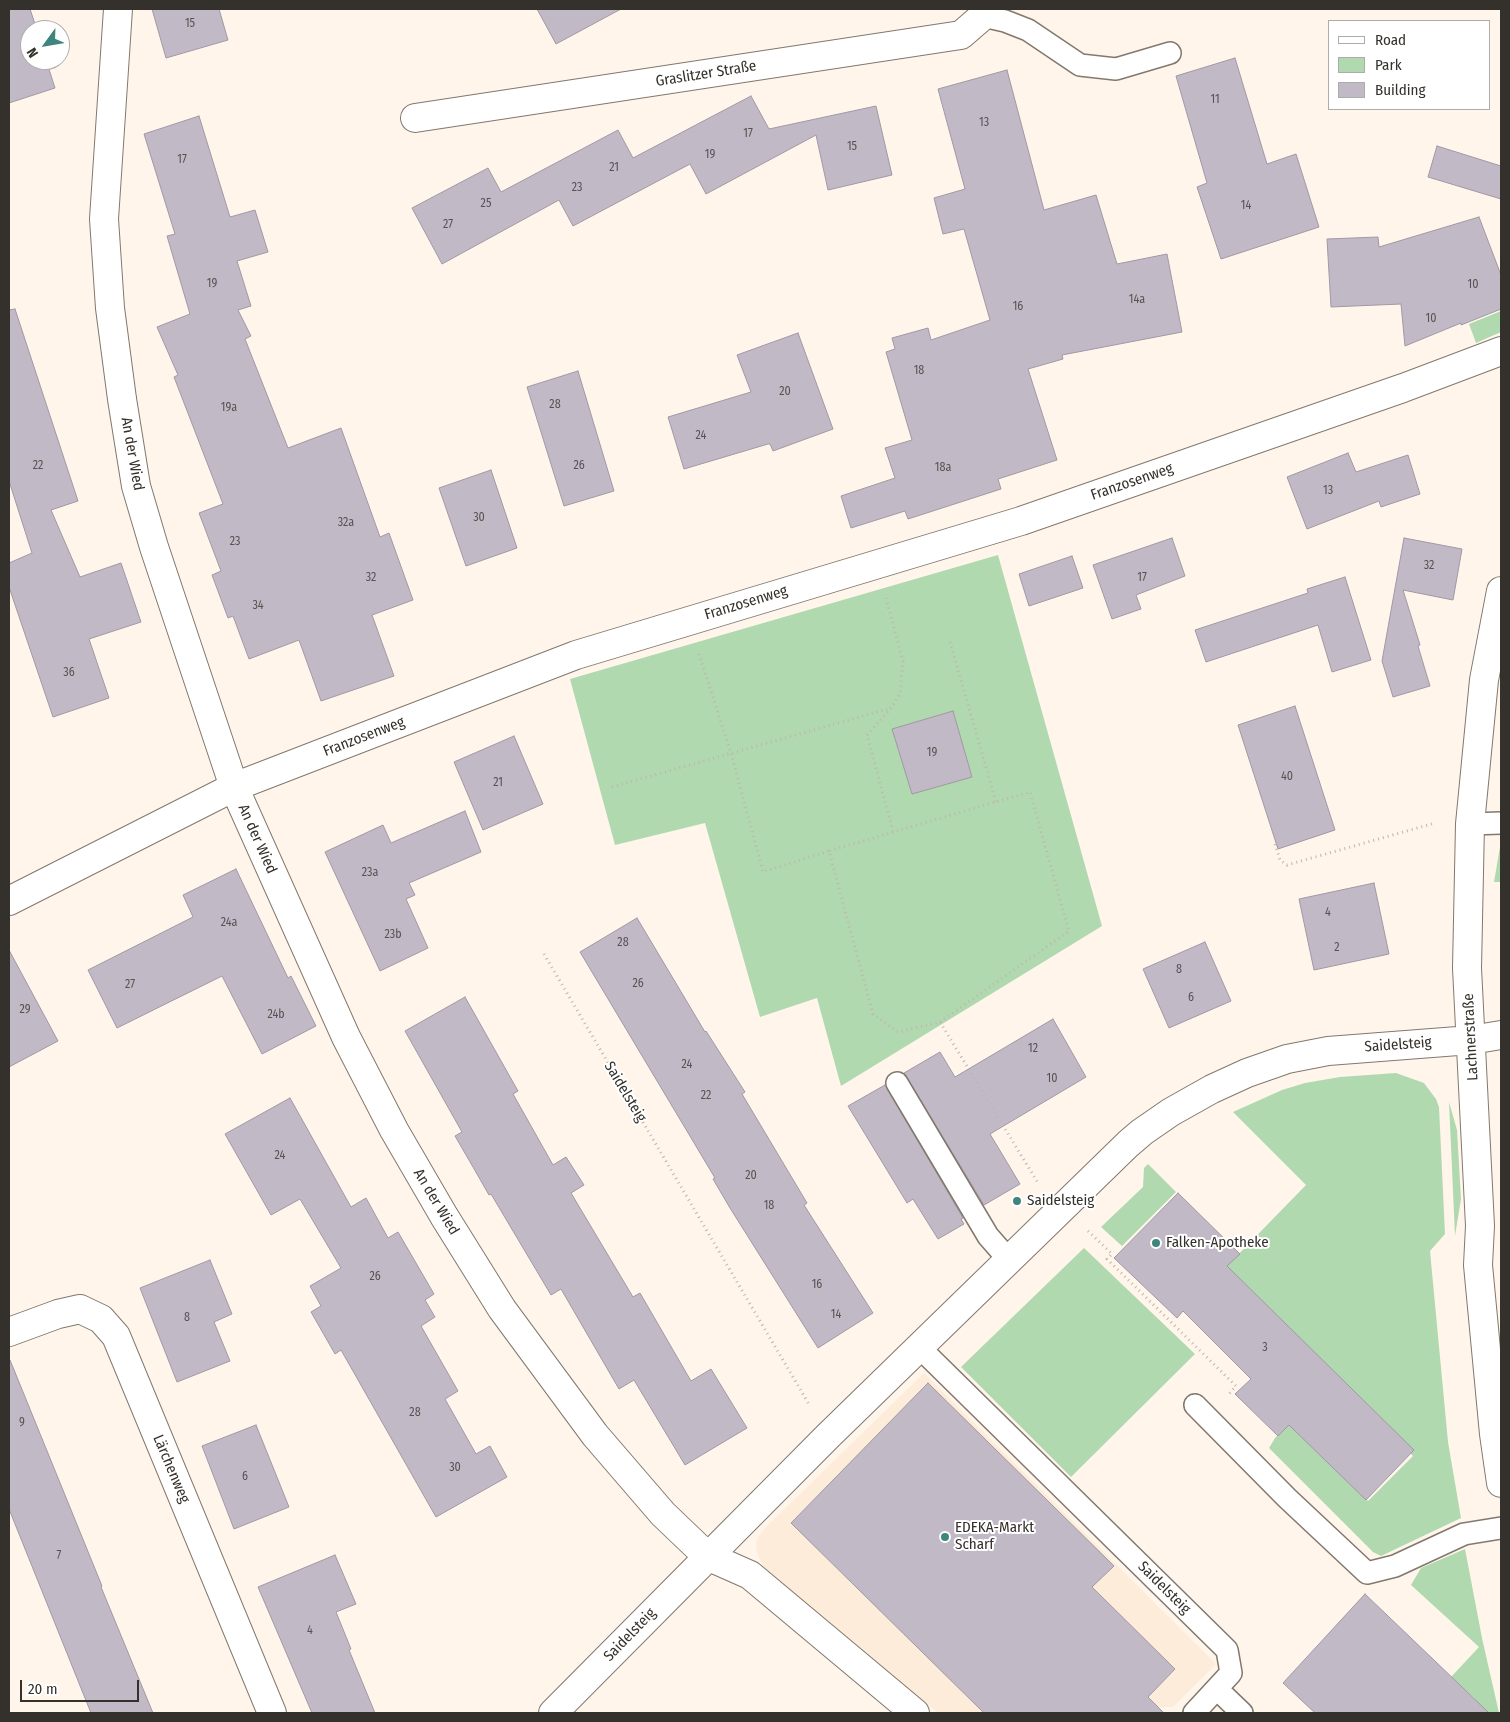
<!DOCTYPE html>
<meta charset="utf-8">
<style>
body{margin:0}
#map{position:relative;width:1510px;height:1722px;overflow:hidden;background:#fff5eb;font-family:"Fira Sans Condensed",sans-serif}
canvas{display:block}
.frame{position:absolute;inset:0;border:10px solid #34302b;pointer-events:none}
.legend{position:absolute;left:1328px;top:20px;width:162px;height:90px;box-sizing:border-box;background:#fff;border:1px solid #aeacaa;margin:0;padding:6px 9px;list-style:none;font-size:15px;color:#34302b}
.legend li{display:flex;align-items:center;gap:10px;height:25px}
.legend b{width:25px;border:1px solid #aeacaa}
.north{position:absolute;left:20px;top:20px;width:50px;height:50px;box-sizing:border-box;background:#fff;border:1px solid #aeacaa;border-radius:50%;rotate:238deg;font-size:14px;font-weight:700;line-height:20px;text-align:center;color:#34302b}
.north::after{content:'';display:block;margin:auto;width:18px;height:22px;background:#3e857e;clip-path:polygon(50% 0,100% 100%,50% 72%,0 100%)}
.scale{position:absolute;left:20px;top:1680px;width:119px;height:22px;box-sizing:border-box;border:2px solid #34302b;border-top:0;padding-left:6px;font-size:15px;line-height:18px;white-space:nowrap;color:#34302b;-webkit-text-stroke:4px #fff;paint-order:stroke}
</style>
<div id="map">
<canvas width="1510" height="1722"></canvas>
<div class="frame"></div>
<ul class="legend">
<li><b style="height:6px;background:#fff"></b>Road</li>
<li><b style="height:14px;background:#b1d9af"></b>Park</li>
<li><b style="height:14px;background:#c2b9c7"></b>Building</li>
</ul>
<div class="north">N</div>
<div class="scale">20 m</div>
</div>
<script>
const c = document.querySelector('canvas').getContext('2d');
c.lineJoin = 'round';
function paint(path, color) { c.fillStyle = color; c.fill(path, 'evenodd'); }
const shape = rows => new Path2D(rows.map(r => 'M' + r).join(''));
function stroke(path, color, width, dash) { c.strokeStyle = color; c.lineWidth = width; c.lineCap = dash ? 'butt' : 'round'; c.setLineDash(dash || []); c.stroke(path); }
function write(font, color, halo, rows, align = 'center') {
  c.font = font + ' "Fira Sans Condensed",sans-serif'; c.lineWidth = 4; c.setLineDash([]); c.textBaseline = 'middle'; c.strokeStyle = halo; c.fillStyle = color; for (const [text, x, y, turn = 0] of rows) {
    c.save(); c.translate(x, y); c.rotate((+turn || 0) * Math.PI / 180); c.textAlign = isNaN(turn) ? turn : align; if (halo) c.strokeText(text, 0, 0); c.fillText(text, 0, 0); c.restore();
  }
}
paint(shape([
 [924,1373,1216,1664,1173,1707,1158,1707,1152,1713,938,1713,765,1569,760,1560,756,1549,757,1539,764,1529]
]), '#fdecd9');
paint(shape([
 [1501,311,1501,332,1476,343,1469,324],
 [998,555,1102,926,841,1086,817,998,760,1017,705,823,615,845,570,679],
 [1501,841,1501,882,1494,882],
 [1396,1073,1424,1083,1436,1099,1439,1107,1445,1234,1430,1251,1448,1442,1461,1518,1381,1556,1373,1552,1269,1448,1275,1438,1291,1423,1368,1501,1413,1456,1226,1267,1306,1185,1233,1112,1282,1090,1305,1083,1340,1077],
 [1449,1102,1457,1130,1461,1199,1455,1236],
 [1148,1164,1176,1192,1122,1246,1101,1227,1143,1187,1144,1168],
 [1084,1248,1195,1354,1071,1477,961,1367],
 [1465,1549,1482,1638,1499,1713,1462,1713,1475,1699,1451,1677,1479,1647,1411,1585,1421,1568]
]), '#b1d9af');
const building = shape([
 [9,9,30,9,37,30,30,30,30,60,46,60,55,88,9,103,9,9],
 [152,9,219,9,228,40,166,58,152,9],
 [537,9,621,9,556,44,537,9],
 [1235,58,1267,164,1296,154,1319,227,1221,259,1197,187,1207,183,1176,76,1235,58],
 [1007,70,1044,210,1096,195,1117,264,1167,254,1182,332,1062,355,1063,359,1028,369,1057,460,998,479,1001,489,908,519,905,511,851,528,841,496,895,478,885,448,912,440,886,352,895,349,892,338,928,328,931,340,990,320,964,229,943,234,934,198,965,189,938,89,1007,70],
 [751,96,769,129,876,106,892,175,828,190,816,135,706,194,690,164,573,226,559,200,442,264,412,208,488,168,501,192,618,130,633,158,751,96],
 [199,116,230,217,255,210,268,252,237,261,251,306,238,310,251,336,245,339,288,448,341,428,380,537,389,533,413,600,372,615,394,676,321,701,299,640,249,659,233,616,228,618,212,575,221,571,199,513,223,504,174,377,178,375,157,327,190,314,167,236,175,234,144,134,199,116],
 [1437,146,1501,166,1501,199,1428,177,1437,146],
 [1479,217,1501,275,1501,309,1461,325,1461,323,1405,346,1401,304,1331,307,1327,239,1378,237,1379,247,1479,217],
 [15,309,78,501,51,510,80,577,121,563,141,622,89,639,109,698,53,717,9,587,9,563,32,553,9,481,9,310,15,309],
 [798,333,833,429,773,451,770,444,768,444,684,469,668,417,751,392,737,355,798,333],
 [578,371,614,491,564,506,527,387,578,371],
 [1348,453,1356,472,1408,455,1420,494,1381,507,1379,501,1307,529,1287,477,1348,453],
 [491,470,517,548,466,566,439,488,491,470],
 [1172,538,1185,576,1136,595,1141,609,1112,619,1093,565,1172,538],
 [1404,538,1462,549,1453,600,1403,590,1420,645,1418,646,1430,686,1393,697,1382,661,1404,538],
 [1072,556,1083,588,1029,606,1019,574,1072,556],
 [1345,577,1371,660,1332,672,1318,625,1206,662,1195,630,1308,593,1307,589,1345,577],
 [1295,706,1335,830,1278,849,1238,725,1295,706],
 [953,711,972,777,912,794,892,729,953,711],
 [514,736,543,804,483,830,454,762,514,736],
 [465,811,481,852,409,883,415,895,406,899,428,948,380,971,325,852,383,825,391,843,465,811],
 [236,869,288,978,291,976,316,1026,262,1054,222,976,117,1028,88,970,193,917,183,895,236,869],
 [1374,883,1389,954,1314,970,1299,899,1374,883],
 [637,918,705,1032,706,1031,745,1092,742,1094,807,1203,804,1205,873,1313,818,1348,730,1208,713,1179,715,1178,580,952,637,918],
 [1205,942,1231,1001,1169,1028,1143,969,1205,942],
 [9,950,58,1041,9,1067,9,950],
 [465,997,518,1091,513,1094,553,1165,566,1157,584,1185,571,1193,633,1297,640,1293,691,1381,711,1369,747,1428,685,1465,634,1380,619,1389,561,1289,551,1295,491,1194,489,1195,473,1167,455,1136,462,1132,405,1031,465,997],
 [1053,1019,1086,1077,990,1134,1020,1184,984,1205,904,1073,940,1052,955,1077,1053,1019],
 [885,1085,963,1218,961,1219,964,1224,938,1239,913,1199,907,1203,848,1106,885,1085],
 [290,1098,351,1207,366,1198,388,1238,398,1232,434,1294,425,1300,435,1317,421,1326,458,1391,445,1399,476,1454,490,1446,507,1477,436,1517,341,1350,335,1354,311,1312,321,1306,310,1286,341,1268,300,1199,271,1215,225,1134,290,1098],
 [1178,1193,1240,1254,1227,1266,1414,1450,1366,1500,1289,1425,1278,1436,1235,1394,1251,1379,1183,1311,1177,1318,1114,1258,1178,1193],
 [210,1260,232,1314,214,1322,230,1361,177,1382,140,1288,210,1260],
 [9,1360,10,1360,102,1586,101,1587,153,1713,91,1713,9,1509,9,1360],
 [928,1383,1114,1566,1092,1587,1175,1669,1148,1697,1164,1713,984,1713,791,1523,928,1383],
 [256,1425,289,1507,234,1529,202,1446,256,1425],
 [335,1555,356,1604,336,1612,351,1649,349,1650,375,1713,312,1713,258,1587,335,1555],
 [1365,1594,1435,1661,1489,1713,1315,1713,1283,1683,1365,1594]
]);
paint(building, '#c2b9c7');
stroke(building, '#a098a5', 1);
const lane = shape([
 [983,16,1005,21,1028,30,1080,65,1116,69,1170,53],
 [1470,824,1501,823],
 [897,1083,988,1236,1009,1260],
 [919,1347,1227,1650,1231,1673,1194,1713],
 [1195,1405,1287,1498,1367,1573,1395,1566,1464,1534,1501,1528],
 [1217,1689,1242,1713]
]);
const street = shape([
 [118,9,104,219,110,308,122,399,136,486,154,547,234,787,346,1037,394,1130,444,1216,502,1309,595,1435,663,1514,707,1556,750,1575,915,1713],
 [415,118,961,35,983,16,984,9],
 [1501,591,1484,680,1470,824,1467,968,1480,1226,1478,1265,1494,1434,1501,1483],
 [9,901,234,787,576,655,1021,521,1403,388,1501,351],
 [9,1332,58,1314,80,1309,101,1319,116,1336,272,1713],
 [553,1713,828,1436,1128,1144,1142,1132,1171,1112,1212,1089,1247,1073,1287,1059,1328,1051,1471,1040,1501,1035]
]);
stroke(lane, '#82786d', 24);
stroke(street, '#82786d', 30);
stroke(shape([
 [886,598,903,661,900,694,891,708,867,735,893,831],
 [950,642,996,802],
 [699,654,731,753,763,872,829,851],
 [612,787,891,708],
 [1275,844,1280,860,1287,865,1435,823],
 [544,954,810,1406],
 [940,1022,1069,931,1030,792,829,851,873,1014,898,1032,940,1022,1038,1183],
 [1088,1231,1112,1254,1107,1259,1236,1386,1228,1395]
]), '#beb6ad', 3, [1, 4]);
stroke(lane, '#fff', 21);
stroke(street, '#fff', 28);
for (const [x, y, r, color] of [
 [1017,1201,5,"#3e857e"],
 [1156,1243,5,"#3e857e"],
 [945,1537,5,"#3e857e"]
]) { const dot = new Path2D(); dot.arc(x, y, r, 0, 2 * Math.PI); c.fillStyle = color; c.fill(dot); stroke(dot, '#fff', 2); }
write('12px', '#585252', null, [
 ["15",190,24],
 ["11",1215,100],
 ["13",984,123],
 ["17",748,134],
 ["15",852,147],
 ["19",710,155],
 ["17",182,160],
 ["21",614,168],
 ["23",577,188],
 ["25",486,204],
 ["14",1246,206],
 ["27",448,225],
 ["19",212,284],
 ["10",1473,285],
 ["14a",1137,300],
 ["16",1018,307],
 ["10",1431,319],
 ["18",919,371],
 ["20",785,392],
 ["28",555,405],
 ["19a",229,408],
 ["24",701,436],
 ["22",38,466],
 ["26",579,466],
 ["18a",943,468],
 ["13",1328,491],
 ["30",479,518],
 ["32a",346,523],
 ["23",235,542],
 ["32",1429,566],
 ["32",371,578],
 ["17",1142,578],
 ["34",258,606],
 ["36",69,673],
 ["19",932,753],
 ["40",1287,777],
 ["21",498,783],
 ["23a",370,873],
 ["4",1328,913],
 ["24a",229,923],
 ["23b",393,935],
 ["28",623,943],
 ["2",1337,948],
 ["8",1179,970],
 ["26",638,984],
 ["27",130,985],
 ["6",1191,998],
 ["29",25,1010],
 ["24b",276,1015],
 ["12",1033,1049],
 ["24",687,1065],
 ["10",1052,1079],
 ["22",706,1096],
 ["24",280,1156],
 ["20",751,1176],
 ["18",769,1206],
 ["26",375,1277],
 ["16",817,1285],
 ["14",836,1315],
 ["8",187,1318],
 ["3",1265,1348],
 ["28",415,1413],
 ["9",22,1423],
 ["30",455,1468],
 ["6",245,1477],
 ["7",59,1556],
 ["4",310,1631]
]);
write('15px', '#34302b', '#fff', [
 ["Graslitzer Straße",706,74,-9],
 ["An der Wied",132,454,80],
 ["Franzosenweg",1132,482,-19],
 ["Franzosenweg",746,603,-17],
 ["Franzosenweg",364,737,-21],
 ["An der Wied",257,839,66],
 ["Lachnerstraße",1471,1037,-93],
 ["Saidelsteig",1398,1045,-4],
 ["Saidelsteig",625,1092,59],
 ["An der Wied",436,1202,59],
 ["Lärchenweg",171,1469,67],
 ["Saidelsteig",1164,1588,45],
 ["Saidelsteig",630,1635,-46]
]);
write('15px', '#34302b', '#fff', [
 ["Saidelsteig",1027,1201],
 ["Falken-Apotheke",1166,1243],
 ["EDEKA-Markt",955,1528],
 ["Scharf",955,1545]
], 'left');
</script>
